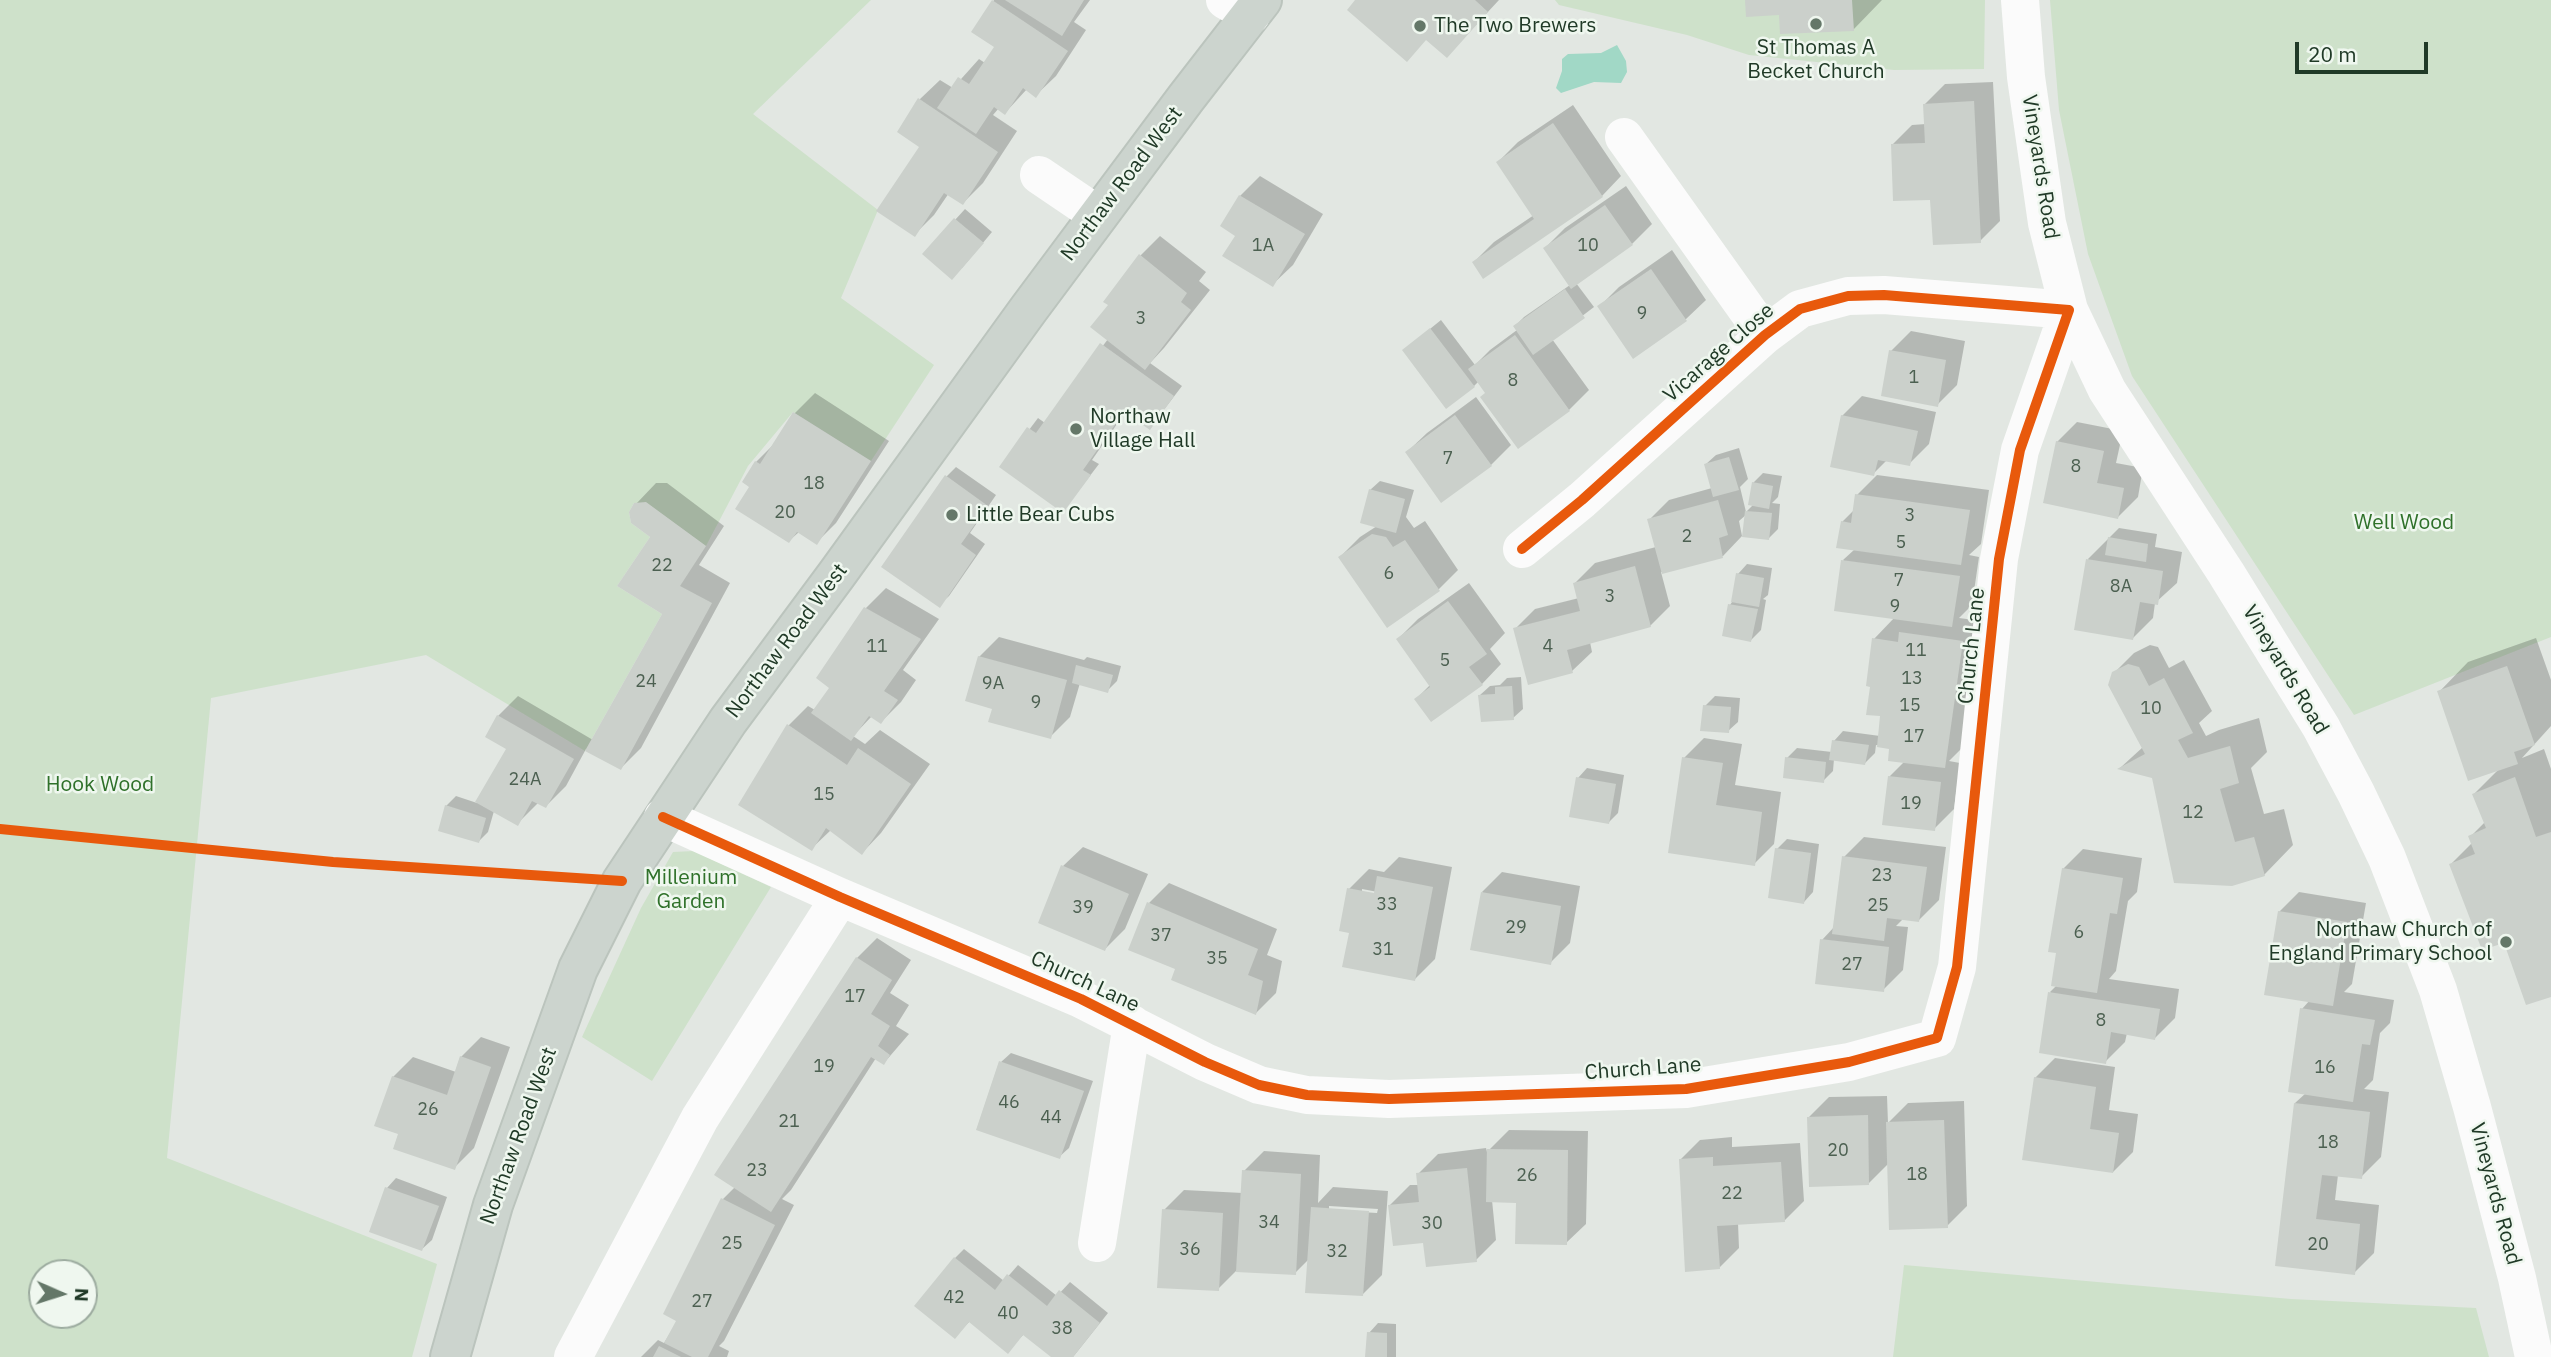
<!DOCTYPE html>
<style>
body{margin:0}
#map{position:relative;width:2551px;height:1357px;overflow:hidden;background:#e2e7e2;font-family:"IBM Plex Sans",sans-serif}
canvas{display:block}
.north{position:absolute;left:28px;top:1259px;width:70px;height:70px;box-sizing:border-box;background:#eff7ef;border:2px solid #9cab9f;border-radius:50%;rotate:93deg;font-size:19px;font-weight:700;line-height:28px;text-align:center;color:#203a27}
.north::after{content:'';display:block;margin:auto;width:24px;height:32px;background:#647768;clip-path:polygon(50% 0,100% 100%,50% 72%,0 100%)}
.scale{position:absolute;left:2295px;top:42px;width:133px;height:32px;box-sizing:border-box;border:4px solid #203a27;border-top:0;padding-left:9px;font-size:21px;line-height:24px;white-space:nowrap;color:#203a27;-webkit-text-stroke:5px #eff7ef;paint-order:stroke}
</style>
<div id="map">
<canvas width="2551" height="1357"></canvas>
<div class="north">N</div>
<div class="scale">20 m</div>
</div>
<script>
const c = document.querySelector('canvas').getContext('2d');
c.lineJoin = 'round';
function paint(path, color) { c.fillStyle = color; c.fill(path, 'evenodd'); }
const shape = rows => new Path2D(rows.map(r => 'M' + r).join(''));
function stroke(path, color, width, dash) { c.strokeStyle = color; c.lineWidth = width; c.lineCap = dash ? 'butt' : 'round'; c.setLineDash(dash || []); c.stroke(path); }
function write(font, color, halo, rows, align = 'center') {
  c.font = font + ' "IBM Plex Sans",sans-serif'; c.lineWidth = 5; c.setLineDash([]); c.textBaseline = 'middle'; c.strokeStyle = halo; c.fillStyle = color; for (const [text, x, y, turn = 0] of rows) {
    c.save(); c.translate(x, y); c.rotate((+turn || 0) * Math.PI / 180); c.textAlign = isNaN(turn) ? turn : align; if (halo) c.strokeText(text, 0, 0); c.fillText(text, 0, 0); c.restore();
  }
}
paint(shape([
 [0,0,871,0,753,114,878,210,841,298,934,365,871,461,793,412,748,466,706,546,646,503,634,503,629,512,631,523,650,537,617,586,662,614,585,751,426,655,211,698,167,1158,437,1264,412,1357,0,1357],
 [42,1273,84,1273,84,1315,42,1315],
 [1555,0,1985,0,1984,69,1894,70,1749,55,1687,35,1559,5],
 [2050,0,2551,0,2551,637,2354,715,2132,376,2088,254,2059,110],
 [694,851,771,887,652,1081,582,1037,641,908,673,852],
 [1904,1265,2291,1299,2476,1308,2489,1357,1893,1357]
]), '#cee1ca');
paint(shape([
 [1617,45,1626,61,1627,72,1621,83,1594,82,1561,93,1556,88,1562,71,1562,59,1568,54,1601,53]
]), '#a1d8c6');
paint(shape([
 [994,0,1090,0,1074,22,1086,30,1056,76,1036,95,1027,89,1005,113,999,108,993,115,1017,131,983,183,963,203,949,193,934,215,915,234,921,146,920,99,940,80,953,88,979,59,985,63,997,46,974,31],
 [1358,0,1499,0,1447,56,1427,39],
 [1747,0,1882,0,1853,30,1781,14],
 [1993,82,2000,221,1980,241,1932,198,1892,145,1912,125,1926,124,1925,104,1945,84],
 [1573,105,1621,176,1602,196,1474,262,1494,242,1534,215,1498,162,1518,142],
 [1260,176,1323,214,1293,265,1273,284,1240,196],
 [1626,186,1652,224,1632,244,1576,283,1594,307,1552,339,1589,390,1569,410,1518,446,1479,381,1474,386,1404,350,1441,320,1475,365,1490,350,1517,330,1515,326,1524,317,1570,285,1545,248,1565,228],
 [965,209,992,232,962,268,924,254],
 [1160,236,1206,272,1199,281,1210,290,1164,348,1150,363,1182,386,1150,428,1126,411,1092,460,1099,464,1063,511,1001,467,1038,418,1045,423,1108,339,1110,305,1140,256],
 [1672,250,1706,300,1686,319,1634,356,1599,307,1619,287],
 [1911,331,1965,341,1957,385,1937,405,1891,351],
 [815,393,889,441,836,523,816,543,799,532,789,541,751,486,756,462,776,442,795,413],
 [1862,396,1936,412,1929,444,1909,464,1887,460,1873,474,1842,416],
 [1476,397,1511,445,1491,465,1407,452,1427,433],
 [2077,422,2123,431,2116,463,2143,468,2138,497,2118,517,2057,442],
 [1739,448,1748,479,1740,487,1746,512,1754,504,1753,483,1763,473,1782,476,1778,497,1772,503,1780,504,1778,529,1769,538,1747,514,1739,521,1742,536,1723,556,1661,572,1670,606,1650,626,1590,642,1592,652,1572,671,1515,629,1535,609,1579,598,1575,583,1595,563,1656,547,1649,520,1669,500,1712,488,1706,464,1716,455],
 [956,467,996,495,970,533,985,544,949,596,939,605,946,477],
 [1877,475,1989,490,1981,544,1969,555,1979,557,1972,605,1959,618,1982,621,1964,746,1949,761,1960,763,1954,809,1934,829,1889,777,1905,761,1891,747,1876,745,1875,753,1865,763,1834,759,1833,771,1823,781,1787,758,1797,748,1832,752,1834,741,1843,731,1880,736,1882,715,1872,685,1874,639,1895,617,1843,560,1855,549,1842,522,1855,509,1857,495],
 [1380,481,1414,490,1406,517,1414,528,1425,521,1458,570,1438,590,1340,557,1360,537,1377,526,1370,490],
 [656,483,667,483,724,526,699,565,730,583,641,748,621,768,586,749,566,786,546,806,539,802,517,824,494,811,488,832,479,841,446,806,456,796,477,803,509,748,498,716,518,696,593,740,665,614,653,536,636,504],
 [2119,528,2157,534,2155,547,2182,552,2177,583,2155,603,2153,618,2133,638,2088,559],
 [1747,564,1772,568,1768,595,1763,599,1766,600,1761,630,1751,640,1730,605,1732,602,1738,574],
 [1469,583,1505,633,1490,649,1501,664,1482,684,1416,699,1431,684,1398,639,1418,619],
 [886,588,939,619,903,670,916,680,901,702,881,722,872,716,853,736,865,744,880,730,930,764,881,833,862,853,831,830,811,849,788,726,808,706,815,710,832,687,866,608],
 [999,637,1084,660,1087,657,1121,666,1117,681,1107,691,1080,683,1070,717,1050,737,994,707,979,657],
 [2536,638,2551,680,2551,726,2522,758,2544,749,2551,769,2551,995,2505,941,2451,864,2472,843,2470,837,2485,822,2474,794,2500,768,2439,692,2468,662],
 [2150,645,2158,647,2169,668,2184,660,2212,711,2199,723,2206,736,2219,730,2259,718,2267,752,2251,768,2264,814,2284,809,2293,845,2264,875,2154,778,2120,768,2143,747,2114,673,2134,653],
 [1521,677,1523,709,1513,718,1480,695,1490,686,1500,685,1507,678],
 [1715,696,1740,698,1738,722,1728,731,1705,706],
 [1704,738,1742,744,1735,785,1781,792,1774,844,1754,864,1684,758],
 [1587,768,1624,775,1618,813,1608,823,1578,778],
 [1864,837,1946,847,1939,900,1919,920,1904,918,1896,926,1908,927,1903,970,1883,990,1822,940,1835,926,1844,857],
 [1787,839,1819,844,1813,892,1804,902,1777,849],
 [1083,847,1148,874,1125,929,1105,949,1063,866],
 [2083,849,2142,858,2137,892,2128,901,2116,971,2109,979,2179,989,2175,1018,2155,1038,2127,1033,2125,1042,2105,1062,2050,992,2057,985,2063,869],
 [1399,857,1452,867,1435,959,1415,979,1351,931,1349,889,1369,869,1384,872],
 [1362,889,1383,893,1362,893],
 [1502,872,1580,886,1570,943,1550,963,1482,892],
 [1169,883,1277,929,1267,955,1282,961,1276,993,1256,1013,1178,968,1149,903],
 [2299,892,2366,903,2352,984,2344,992,2394,1000,2390,1023,2380,1033,2373,1080,2364,1089,2389,1092,2381,1157,2361,1177,2338,1175,2335,1200,2379,1205,2374,1253,2354,1273,2277,1264,2295,1103,2306,1093,2302,1009,2310,1000,2279,912],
 [877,938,911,960,890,993,909,1005,896,1026,909,1034,884,1063,876,1058,791,1190,782,1199,794,1205,724,1341,719,1346,729,1351,727,1357,641,1357,658,1340,664,1343,678,1320,723,1199,735,1187,857,958],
 [481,1037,510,1047,474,1148,454,1168,400,1133,393,1077,413,1057,456,1072,461,1057],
 [1011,1053,1093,1081,1069,1148,1059,1157,1001,1062],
 [2055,1058,2115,1067,2109,1110,2138,1114,2133,1152,2113,1172,2035,1078],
 [1887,1096,1888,1123,1908,1103,1964,1101,1967,1206,1947,1226,1889,1163,1868,1184,1809,1117,1829,1097],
 [1509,1130,1588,1131,1586,1224,1566,1243,1518,1201,1492,1200,1496,1240,1476,1260,1425,1241,1390,1205,1410,1185,1419,1185,1418,1174,1438,1154,1486,1148,1487,1152],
 [1732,1137,1732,1147,1800,1143,1804,1201,1784,1221,1738,1223,1739,1248,1719,1268,1680,1160,1700,1140],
 [1264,1151,1320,1155,1318,1203,1333,1187,1388,1191,1382,1275,1362,1295,1309,1259,1295,1273,1237,1270,1218,1289,1164,1210,1184,1190,1243,1193,1244,1171],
 [1329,1206,1378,1209,1377,1213,1329,1210],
 [396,1178,447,1197,432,1240,422,1249,387,1188],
 [964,1249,1004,1281,1018,1265,1057,1296,1070,1282,1108,1313,1073,1357,1054,1357,1024,1334,1008,1351,970,1321,955,1337,955,1258],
 [1378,1323,1396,1324,1396,1357,1367,1357,1369,1333]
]), '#0003');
paint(shape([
 [992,0,1068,51,1036,98,1023,88,1005,115,994,107,976,134,937,108,958,77,969,84,994,47,971,32],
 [1005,0,1084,0,1062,36],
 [1355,0,1475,0,1488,12,1447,58,1426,40,1407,62,1347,10],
 [1745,0,1852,0,1854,31,1780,34,1779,15,1746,17],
 [918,98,998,152,963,205,944,193,915,237,876,211,919,147,897,132],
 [1974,101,1981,243,1933,245,1930,200,1893,201,1891,144,1925,143,1923,104],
 [1553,123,1603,197,1483,279,1472,262,1534,219,1496,162],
 [1239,195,1305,234,1273,287,1222,256,1235,236,1220,226],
 [1605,205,1633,245,1571,289,1543,248],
 [954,218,984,243,952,280,922,254],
 [1139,254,1187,293,1181,302,1191,310,1145,370,1090,327,1108,305,1103,302],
 [1651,269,1687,321,1633,359,1597,306],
 [1565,289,1585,318,1533,355,1513,326],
 [1430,328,1475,387,1446,409,1402,350],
 [1515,335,1570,411,1518,449,1480,397,1485,393,1468,369],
 [1100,343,1174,396,1150,430,1124,412,1083,470,1091,475,1063,513,999,467,1027,427,1036,433],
 [1889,350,1946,360,1938,407,1881,396],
 [793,412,871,461,817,545,797,532,789,543,735,509,749,487,742,482,755,461,760,464],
 [1455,415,1492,466,1441,503,1405,452],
 [1841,415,1918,431,1910,466,1878,460,1874,476,1830,467],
 [2056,441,2104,451,2097,483,2124,488,2118,519,2043,503],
 [1729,457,1739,490,1713,497,1704,464],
 [945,475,988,506,961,544,976,555,940,608,881,567],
 [1752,482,1773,486,1769,509,1748,505],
 [1369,489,1405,499,1396,533,1360,523],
 [1855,494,1970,510,1961,565,1836,548,1841,521,1851,523],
 [1718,500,1728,535,1719,538,1723,558,1662,574,1647,519],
 [646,502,706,546,680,586,712,603,621,770,585,751,662,614,617,586,650,537,631,523,629,512,634,503],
 [1745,511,1772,513,1769,540,1742,537],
 [1372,534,1386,537,1393,547,1405,540,1440,591,1387,628,1338,557],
 [2108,537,2148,544,2146,562,2105,555],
 [2086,559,2163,571,2158,605,2140,602,2133,640,2074,630],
 [1841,560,1960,576,1952,627,1834,611],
 [1635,566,1651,627,1567,650,1573,673,1528,685,1513,628,1580,611,1573,583],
 [1736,573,1764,578,1759,607,1731,602],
 [1448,601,1487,654,1469,667,1483,685,1431,722,1414,699,1430,687,1396,639],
 [1728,604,1758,609,1751,642,1722,636],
 [864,607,921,639,884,691,898,700,881,724,869,716,851,741,811,713,829,688,816,678],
 [1899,632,1963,641,1945,768,1888,761,1889,749,1877,747,1880,716,1866,715,1870,687,1866,686,1872,638,1898,642],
 [978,656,1067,680,1051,739,988,722,992,709,965,701],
 [2128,664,2139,667,2149,686,2164,678,2193,733,2178,740,2188,758,2230,746,2239,783,2220,789,2235,842,2254,837,2265,876,2232,886,2174,883,2152,778,2117,769,2145,754,2108,685,2112,672],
 [1076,665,1113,675,1108,693,1072,683],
 [2507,666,2535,745,2514,752,2518,764,2468,781,2437,691],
 [1512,686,1514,720,1481,722,1478,695,1495,694,1495,687],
 [1703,705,1731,707,1729,733,1700,731],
 [497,715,574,759,546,808,532,801,518,826,475,802,506,749,485,737],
 [787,724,847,765,858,748,911,784,862,855,826,828,812,851,738,805],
 [1832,740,1869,745,1865,765,1829,760],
 [1682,757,1723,763,1716,805,1762,812,1755,866,1668,853],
 [1785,757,1826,762,1824,783,1783,778],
 [1888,776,1941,782,1935,831,1882,825],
 [1576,777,1616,784,1609,824,1569,817],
 [2515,777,2536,837,2551,832,2551,997,2526,1005,2504,943,2482,950,2449,864,2475,854,2468,836,2486,828,2472,794],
 [445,805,486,818,479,843,438,831],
 [1775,848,1811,853,1804,904,1768,898],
 [1842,856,1927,867,1919,922,1887,918,1884,941,1832,934],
 [1061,865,1129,894,1105,951,1038,923],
 [2062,868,2123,878,2117,914,2110,913,2097,993,2051,986,2056,953,2048,952],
 [1377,876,1433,887,1415,981,1342,967,1349,933,1339,931,1347,888,1374,893],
 [1481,892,1561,906,1551,965,1470,950],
 [1147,902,1258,949,1248,975,1263,981,1256,1015,1171,980,1175,969,1128,950],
 [2278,911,2347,922,2333,1006,2264,995],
 [1820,939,1889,947,1884,992,1815,984],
 [856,957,892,980,871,1014,890,1026,878,1046,890,1055,884,1065,871,1057,771,1212,714,1175],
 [2048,992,2160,1009,2155,1040,2111,1032,2106,1064,2039,1053],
 [2300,1008,2375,1020,2370,1045,2362,1044,2353,1102,2288,1092],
 [460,1056,491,1067,455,1170,393,1149,398,1134,374,1126,392,1076,447,1095],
 [999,1061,1084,1091,1060,1159,976,1130],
 [2034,1077,2096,1087,2090,1129,2119,1133,2113,1173,2022,1160],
 [2294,1103,2370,1112,2362,1179,2322,1175,2316,1219,2360,1224,2355,1275,2275,1266],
 [1868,1115,1869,1185,1809,1187,1807,1117],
 [1944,1120,1948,1228,1889,1230,1886,1122],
 [1487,1149,1568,1150,1567,1245,1515,1244,1516,1203,1486,1202],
 [1713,1157,1713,1166,1781,1162,1785,1222,1717,1226,1720,1269,1685,1272,1679,1159],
 [1467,1168,1477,1262,1426,1267,1423,1243,1393,1246,1388,1205,1419,1202,1416,1173],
 [1242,1170,1301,1174,1296,1275,1236,1272],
 [385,1187,439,1206,422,1251,369,1232],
 [721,1198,775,1225,708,1357,692,1357,664,1343,676,1321,663,1314],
 [1311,1207,1369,1211,1363,1296,1305,1293],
 [1162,1209,1223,1213,1219,1291,1157,1288],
 [954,1257,995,1290,1007,1274,1047,1306,1059,1290,1100,1323,1073,1357,1051,1357,1023,1335,1008,1354,969,1322,955,1339,914,1306],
 [1367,1332,1387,1333,1387,1357,1365,1357],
 [659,1346,681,1357,653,1357]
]), '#cbd0cb');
const major = shape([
 [450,1357,493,1205,578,969,622,881,728,721,837,574,1028,310,1186,98,1262,0]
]);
stroke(major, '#bbc4bd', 42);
stroke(shape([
 [1225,0,1251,15],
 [2020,0,2026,77,2047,223,2069,310,2107,390,2226,573,2321,727,2356,793,2387,858,2438,990,2472,1107,2517,1278,2534,1357],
 [1624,137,1765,335],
 [1039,175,1098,215],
 [663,817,840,897,1081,999,1205,1062,1259,1085,1307,1095,1389,1099,1686,1089,1849,1062,1937,1038,1957,967,1999,559,2020,450,2069,310,1884,295,1848,296,1800,309,1765,335,1582,500,1522,549],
 [1097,1243,1132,1024],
 [573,1357,700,1118,840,897]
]), '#fbfbfb', 38);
stroke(major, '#ccd4ce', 38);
stroke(shape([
 [663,817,840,897,1081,999,1205,1062,1259,1085,1307,1095,1389,1099,1686,1089,1849,1062,1937,1038,1957,967,1999,559,2020,450,2069,310,1884,295,1848,296,1800,309,1765,335,1582,500,1522,549],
 [0,829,333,862,622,881]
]), '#e8590c', 10);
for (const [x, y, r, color] of [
 [1816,24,7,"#647768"],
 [1420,26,7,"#647768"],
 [1076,429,7,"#647768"],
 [952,515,7,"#647768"],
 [2506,942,7,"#647768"]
]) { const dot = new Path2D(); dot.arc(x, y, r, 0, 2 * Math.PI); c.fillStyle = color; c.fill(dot); stroke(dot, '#eff7ef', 2.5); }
write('18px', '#4c6051', null, [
 ["1A",1263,246],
 ["10",1588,246],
 ["9",1642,314],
 ["3",1141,319],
 ["1",1914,378],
 ["8",1513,381],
 ["7",1448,459],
 ["8",2076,467],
 ["18",814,484],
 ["20",785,513],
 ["3",1910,516],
 ["2",1687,537],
 ["5",1901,543],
 ["22",662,566],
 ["6",1389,574],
 ["7",1899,581],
 ["8A",2121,587],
 ["3",1610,597],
 ["9",1895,607],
 ["11",877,647],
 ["4",1548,647],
 ["11",1916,651],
 ["5",1445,661],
 ["13",1912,679],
 ["24",646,682],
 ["9A",993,684],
 ["9",1036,703],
 ["15",1910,706],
 ["10",2151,709],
 ["17",1914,737],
 ["24A",525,780],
 ["15",824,795],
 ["19",1911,804],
 ["12",2193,813],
 ["23",1882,876],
 ["33",1387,905],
 ["25",1878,906],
 ["39",1083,908],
 ["29",1516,928],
 ["6",2079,933],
 ["37",1161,936],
 ["31",1383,950],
 ["35",1217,959],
 ["27",1852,965],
 ["17",855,997],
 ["8",2101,1021],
 ["19",824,1067],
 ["16",2325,1068],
 ["46",1009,1103],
 ["26",428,1110],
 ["44",1051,1118],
 ["21",789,1122],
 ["18",2328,1143],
 ["20",1838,1151],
 ["23",757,1171],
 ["18",1917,1175],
 ["26",1527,1176],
 ["22",1732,1194],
 ["34",1269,1223],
 ["30",1432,1224],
 ["25",732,1244],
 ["20",2318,1245],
 ["36",1190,1250],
 ["32",1337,1252],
 ["42",954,1298],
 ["27",702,1302],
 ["40",1008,1314],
 ["38",1062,1329]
]);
write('21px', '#203a27', '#eff7ef', [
 ["The Two Brewers",1434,26],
 ["St Thomas A",1816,48,"center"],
 ["Becket Church",1816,72,"center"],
 ["Northaw",1090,417],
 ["Village Hall",1090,441],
 ["Little Bear Cubs",966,515],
 ["Northaw Church of",2492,930,"right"],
 ["England Primary School",2492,954,"right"]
], 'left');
write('21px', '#203a27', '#eff7ef', [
 ["Vineyards Road",2040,167,81],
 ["Northaw Road West",1122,184,-53],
 ["Vicarage Close",1719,353,-41],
 ["Northaw Road West",787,641,-53],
 ["Church Lane",1972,646,-84],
 ["Vineyards Road",2285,670,59],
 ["Church Lane",1085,982,25],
 ["Church Lane",1643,1069,-4],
 ["Northaw Road West",519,1136,-70],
 ["Vineyards Road",2495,1194,75]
]);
write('21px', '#2f712a', '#eff7ef', [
 ["Well Wood",2404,523],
 ["Hook Wood",100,785],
 ["Millenium",691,878],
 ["Garden",691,902]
]);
</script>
